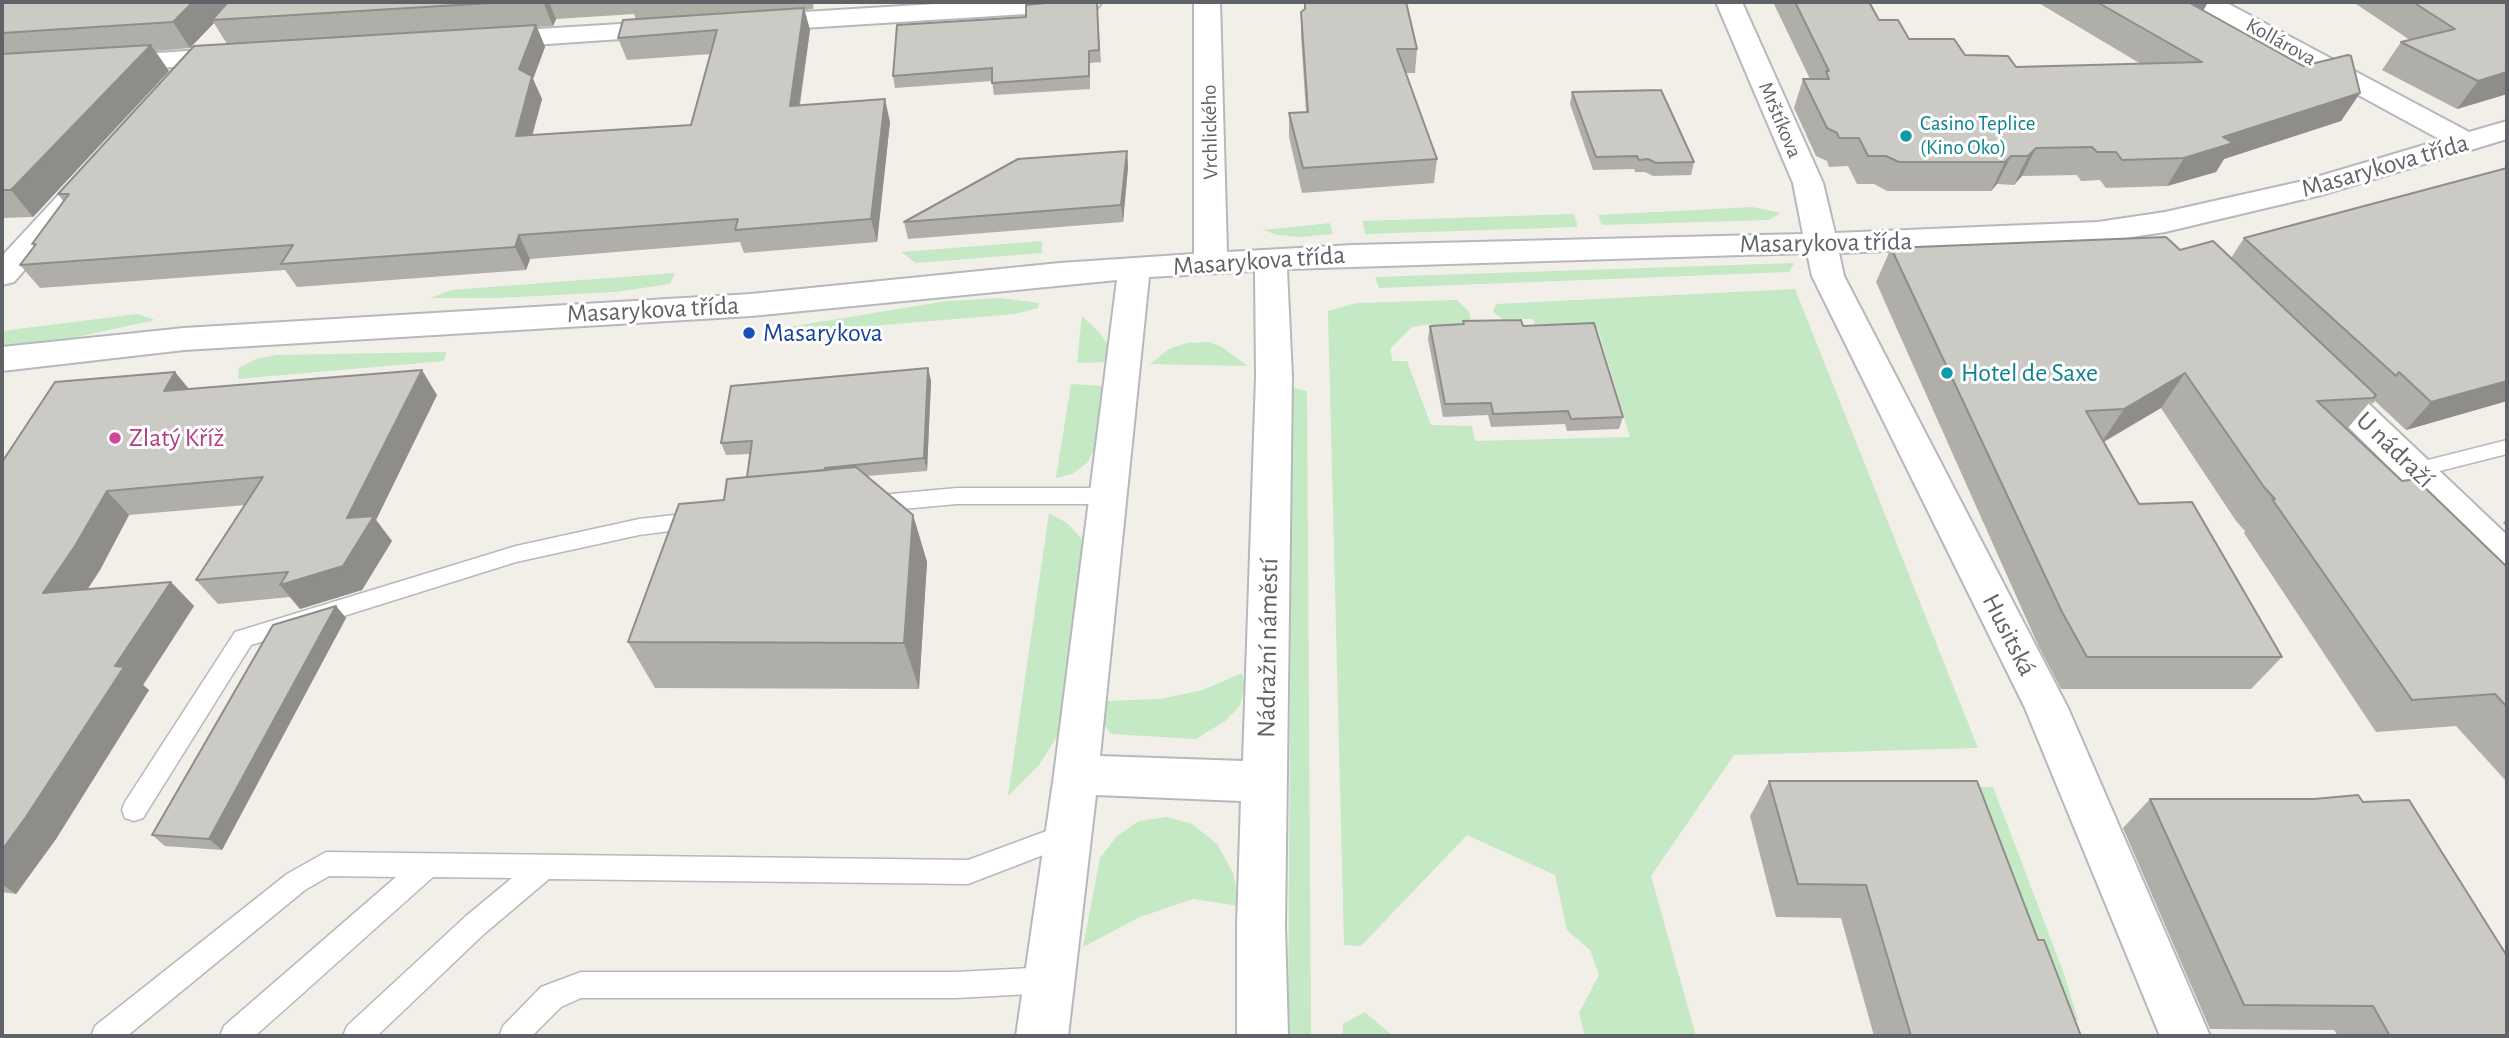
<!DOCTYPE html>
<meta charset="utf-8">
<style>
body{margin:0}
#map{position:relative;width:2509px;height:1038px;overflow:hidden;background:#f1efe8;font-family:"Alegreya Sans",sans-serif}
canvas{display:block}
.frame{position:absolute;inset:0;border:4px solid #5f6368;pointer-events:none}
</style>
<div id="map">
<canvas width="2509" height="1038"></canvas>
<div class="frame"></div>
</div>
<script>
const c = document.querySelector('canvas').getContext('2d');
c.lineJoin = 'round';
function paint(path, color) { c.fillStyle = color; c.fill(path, 'evenodd'); }
const shape = rows => new Path2D(rows.map(r => 'M' + r).join(''));
function stroke(path, color, width, dash) { c.strokeStyle = color; c.lineWidth = width; c.lineCap = dash ? 'butt' : 'round'; c.setLineDash(dash || []); c.stroke(path); }
function write(font, color, halo, rows, align = 'center') {
  c.font = font + ' "Alegreya Sans",sans-serif'; c.lineWidth = 6; c.setLineDash([]); c.textBaseline = 'middle'; c.strokeStyle = halo; c.fillStyle = color; for (const [text, x, y, turn = 0] of rows) {
    c.save(); c.translate(x, y); c.rotate((+turn || 0) * Math.PI / 180); c.textAlign = isNaN(turn) ? turn : align; if (halo) c.strokeText(text, 0, 0); c.fillText(text, 0, 0); c.restore();
  }
}
paint(shape([
 [1752,207,1781,213,1769,220,1602,225,1598,215],
 [1574,214,1578,227,1365,234,1363,221],
 [1330,223,1333,234,1300,237,1278,235,1263,230],
 [1042,241,1042,253,916,263,901,252],
 [1794,263,1789,272,1379,288,1375,277],
 [675,273,670,284,615,292,498,298,431,298,451,290],
 [1795,289,1978,748,1734,755,1651,876,1696,1036,1585,1036,1579,1013,1599,975,1590,950,1567,930,1555,875,1467,835,1361,946,1344,945,1328,311,1356,303,1457,300,1469,312,1472,328,1451,329,1431,324,1412,327,1390,349,1393,361,1407,361,1431,425,1472,426,1475,441,1630,437,1598,329,1538,333,1533,319,1503,319,1493,312,1496,304],
 [1000,298,1039,303,1038,308,1015,314,787,333,770,330,947,301],
 [137,314,155,320,63,340,2,345,2,331],
 [1082,316,1100,333,1110,349,1110,362,1077,363],
 [1208,342,1220,346,1248,366,1150,364,1169,349,1187,343],
 [446,352,444,361,238,379,239,368,256,359,276,355],
 [1071,384,1104,386,1096,447,1087,463,1072,474,1056,478],
 [1292,388,1307,391,1311,1036,1288,1036],
 [1049,513,1067,523,1081,538,1084,551,1058,735,1039,765,1008,796],
 [1242,673,1245,686,1240,706,1225,721,1196,739,1111,734,1104,724,1106,701,1160,699,1203,690],
 [1943,787,1993,787,2064,974,2078,1020,2031,1015],
 [1167,817,1192,824,1217,844,1233,873,1240,906,1193,899,1140,917,1083,947,1100,858,1117,836,1139,821],
 [1365,1012,1393,1036,1343,1036,1343,1024]
]), '#c5e8c5');
const lane = shape([
 [2507,440,2507,454,2416,477,2409,475,2406,470,2409,465,2416,463,2507,440],
 [957,488,1108,488,1115,491,1118,496,1115,501,1108,504,957,504,869,512,862,509,859,504,862,499,869,496,957,488],
 [701,512,708,514,712,520,708,526,639,535,516,562,251,645,143,818,134,821,125,818,122,810,125,802,235,632,516,546,639,519,701,512],
 [1068,823,1077,826,1081,834,1077,842,968,884,549,879,484,934,377,1036,343,1036,347,1026,466,916,512,878,433,877,255,1036,220,1036,224,1026,396,877,329,876,305,890,127,1036,91,1036,95,1026,287,874,326,852,968,860,1068,823],
 [1050,967,1060,971,1064,980,1060,989,1050,993,956,998,581,998,561,1007,532,1036,499,1036,503,1026,541,987,581,972,956,972,1050,967]
]);
const street = shape([
 [968,2,1102,2,1098,7,1089,10,755,31,746,29,742,23,746,17,755,15,968,2],
 [1194,2,1220,2,1227,252,1353,245,1803,234,1793,183,1716,2,1742,2,1823,183,1835,233,2098,222,2165,212,2303,181,2441,140,2197,7,2193,2,2225,2,2469,132,2507,121,2507,139,2321,195,2165,232,2098,242,1839,253,1844,276,2068,708,2210,1036,2160,1036,2025,708,1812,276,1807,253,1287,269,1292,377,1285,926,1288,1036,1237,1036,1237,926,1241,801,1096,795,1068,1036,1016,1036,1054,775,1117,280,751,316,184,350,2,371,2,347,184,328,751,294,1060,263,1194,254,1194,2],
 [1255,271,1256,377,1243,761,1100,756,1149,277,1255,271],
 [670,21,679,23,683,29,679,35,489,48,480,46,476,40,480,34,489,32,670,21],
 [234,48,244,50,248,56,244,62,2,79,2,63,234,48],
 [76,185,87,188,91,194,87,200,14,282,2,285,2,256,65,188,76,185],
 [2320,366,2332,369,2507,535,2507,574,2493,570,2308,387,2302,378,2308,369,2320,366]
]);
stroke(lane, '#b5b8bc', 3);
stroke(street, '#b5b8bc', 4);
paint(lane, '#fff');
paint(street, '#fff');
paint(shape([
 [2,2,814,2,813,9,804,10,810,30,800,105,890,122,877,242,744,253,740,242,628,251,530,259,526,270,297,287,285,270,40,288,20,265,34,246,32,244,63,201,58,194,227,44,214,23,190,48,155,51,169,71,33,217,2,218],
 [634,14,636,19,618,38,627,60,711,54,691,125,532,135,542,99,533,79,545,47,537,27,553,26,556,19],
 [1097,2,1101,62,1090,63,1090,89,994,95,992,81,895,88,893,76,1026,17],
 [1304,2,1406,2,1417,49,1415,73,1406,73,1437,159,1434,183,1302,193,1289,137,1289,113,1306,112,1301,35,1301,12,1304,10],
 [1773,2,1869,2,1879,20,1909,39,1965,55,2016,67,2141,64,2037,2,2208,2,2203,10,2303,66,2360,93,2341,121,2224,159,2216,172,2167,186,2106,188,2100,180,2081,181,2077,175,2022,176,2014,185,1997,184,1991,191,1887,191,1874,184,1857,184,1848,166,1829,167,1827,161,1816,156,1794,108,1803,79,1810,79],
 [2353,2,2507,2,2507,94,2457,109,2382,70,2401,42,2410,40],
 [1572,92,1694,162,1691,175,1653,176,1645,172,1635,172,1634,169,1593,170,1570,104],
 [1127,151,1128,167,1123,222,908,239,904,222],
 [2507,168,2507,401,2406,430,2375,401,2372,404,2370,402,2347,429,2402,481,2507,567,2507,782,2456,726,2376,732,2244,533,2245,531,2236,521,2161,408,2104,442,2139,504,2282,657,2251,689,2061,689,2038,645,1876,282,1891,248,2180,250,2231,258,2244,238],
 [1463,321,1523,326,1623,417,1619,429,1567,431,1565,424,1491,427,1488,415,1443,417,1428,339,1430,326,1463,324],
 [928,368,931,381,927,471,867,476,913,515,927,562,919,689,655,688,628,642,724,500,747,477,750,454,726,455,721,443],
 [189,389,437,395,376,520,392,541,362,590,300,609,290,597,218,604,196,580,245,505,129,515,100,570,87,590,171,582,194,606,143,685,149,690,56,839,16,894,2,892,2,462],
 [2507,518,2507,527,2503,523],
 [336,606,346,618,222,850,165,846,152,835],
 [1769,781,2038,940,2081,1036,1874,1036,1841,918,1776,917,1750,816],
 [2150,799,2363,802,2507,1036,2338,1036,2334,1030,2210,1029,2123,828]
]), '#afaea9');
paint(shape([
 [193,2,234,2,212,20,214,23,190,48,173,22],
 [543,2,549,2,556,19,553,26],
 [2175,2,2208,2,2202,13],
 [804,8,810,30,796,128,790,106],
 [536,25,545,47,533,79,542,99,526,159,516,136,519,69],
 [151,45,169,71,33,217,11,190],
 [2507,72,2507,94,2457,109,2478,81],
 [2360,93,2341,121,2224,159,2216,172,2167,186,2184,158,2223,137],
 [885,99,890,122,877,242,871,219],
 [2036,148,2022,176,2014,185,2028,156],
 [1127,151,1128,167,1123,222,1121,205],
 [2011,156,1997,184,1991,191,2005,162],
 [519,235,530,259,526,270,515,247],
 [928,368,931,381,927,471,924,458],
 [422,370,437,395,376,520,392,541,362,590,300,609,280,585,347,518],
 [175,372,195,396,164,391],
 [2185,373,2161,408,2101,443,2124,409],
 [2507,381,2507,401,2406,430,2431,402],
 [107,491,129,515,100,570,69,617,43,593],
 [913,515,927,562,919,689,904,643],
 [171,582,194,606,143,685,149,690,56,839,16,894,2,884,2,850,115,666],
 [336,606,346,618,222,850,209,839]
]), '#8f8d8a');
const building = shape([
 [2,2,193,2,173,22,2,33,2,2],
 [228,2,507,2,212,20,228,2],
 [1055,2,1097,2,1099,50,1089,51,1089,76,992,83,992,68,893,76,897,25,1026,17,1026,5,1055,2],
 [1305,2,1406,2,1417,49,1397,49,1437,159,1303,168,1289,113,1308,112,1301,12,1305,9,1305,2],
 [1795,2,1869,2,1879,20,1898,20,1909,39,1954,39,1965,55,2008,56,2016,67,2202,62,2097,2,2188,2,2303,66,2348,55,2351,56,2360,93,2223,137,2233,143,2184,158,2122,160,2116,152,2097,152,2092,147,2036,148,2028,156,2011,156,2005,162,1899,162,1886,156,1868,156,1859,138,1839,138,1837,133,1827,128,1803,79,1829,79,1826,71,1829,71,1795,2],
 [2413,2,2507,2,2507,72,2478,81,2401,42,2455,29,2413,2],
 [804,8,790,106,885,99,871,219,735,230,738,219,618,228,519,235,515,247,281,264,293,245,20,265,36,244,32,244,69,194,58,194,194,46,536,25,519,69,532,76,516,136,691,125,717,30,618,38,623,20,804,8],
 [151,45,11,190,2,190,2,54,151,45],
 [1661,90,1694,162,1656,163,1648,159,1639,160,1637,156,1596,157,1572,92,1661,90],
 [1127,151,1121,205,904,222,1018,159,1127,151],
 [2507,168,2507,381,2431,402,2399,372,2396,376,2244,238,2507,168],
 [2166,237,2180,250,2213,241,2376,395,2373,398,2317,401,2402,481,2416,479,2507,567,2507,707,2495,694,2412,700,2272,499,2275,499,2264,487,2185,373,2124,409,2086,411,2139,504,2192,502,2282,657,2087,657,2062,612,1891,248,2166,237],
 [1521,320,1523,326,1594,323,1623,417,1571,419,1568,411,1493,414,1491,403,1445,404,1430,326,1464,324,1463,321,1521,320],
 [928,368,924,458,825,468,828,470,747,477,752,441,721,443,731,386,928,368],
 [422,370,347,518,374,516,343,566,280,585,288,572,196,580,263,477,107,491,75,546,43,593,171,582,115,666,124,667,26,817,2,850,2,462,55,382,175,372,164,391,422,370],
 [856,467,913,515,904,643,628,642,679,504,724,500,727,479,856,467],
 [336,606,209,839,152,835,273,625,336,606],
 [1769,781,1977,781,2038,940,2044,940,2081,1036,1911,1036,1866,885,1798,884,1769,781],
 [2358,795,2363,802,2409,800,2507,956,2507,1036,2390,1036,2373,1006,2244,1005,2150,799,2314,799,2358,795]
]);
paint(building, '#cccac5');
stroke(building, '#8f8d8a', 2);
for (const [x, y, r, color] of [
 [1906,136,7,"#0f9aa8"],
 [749,333,7,"#1a4fb4"],
 [1947,373,7,"#0f9aa8"],
 [115,438,7,"#d1479c"]
]) { const dot = new Path2D(); dot.arc(x, y, r, 0, 2 * Math.PI); c.fillStyle = color; c.fill(dot); stroke(dot, '#fff', 2.5); }
write('21px', '#5f6368', '#fff', [
 ["Kollárova",2281,42,29],
 ["Mrštíkova",1780,120,67],
 ["Vrchlického",1210,132,-91]
]);
write('21px', '#0d838f', '#fff', [
 ["Casino Teplice",1920,124],
 ["(Kino Oko)",1920,148]
], 'left');
write('26px', '#5f6368', '#fff', [
 ["Masarykova třída",2385,166,-16],
 ["Masarykova třída",1826,243,-1],
 ["Masarykova třída",1259,261,-4],
 ["Masarykova třída",653,310,-3],
 ["U nádraží",2395,450,44],
 ["Husitská",2009,635,63],
 ["Nádražní náměstí",1268,648,-89]
]);
write('26px', '#164399', '#fff', [
 ["Masarykova",763,333]
], 'left');
write('26px', '#0d838f', '#fff', [
 ["Hotel de Saxe",1961,373]
], 'left');
write('26px', '#b23c85', '#fff', [
 ["Zlatý Kříž",129,438]
], 'left');
</script>
